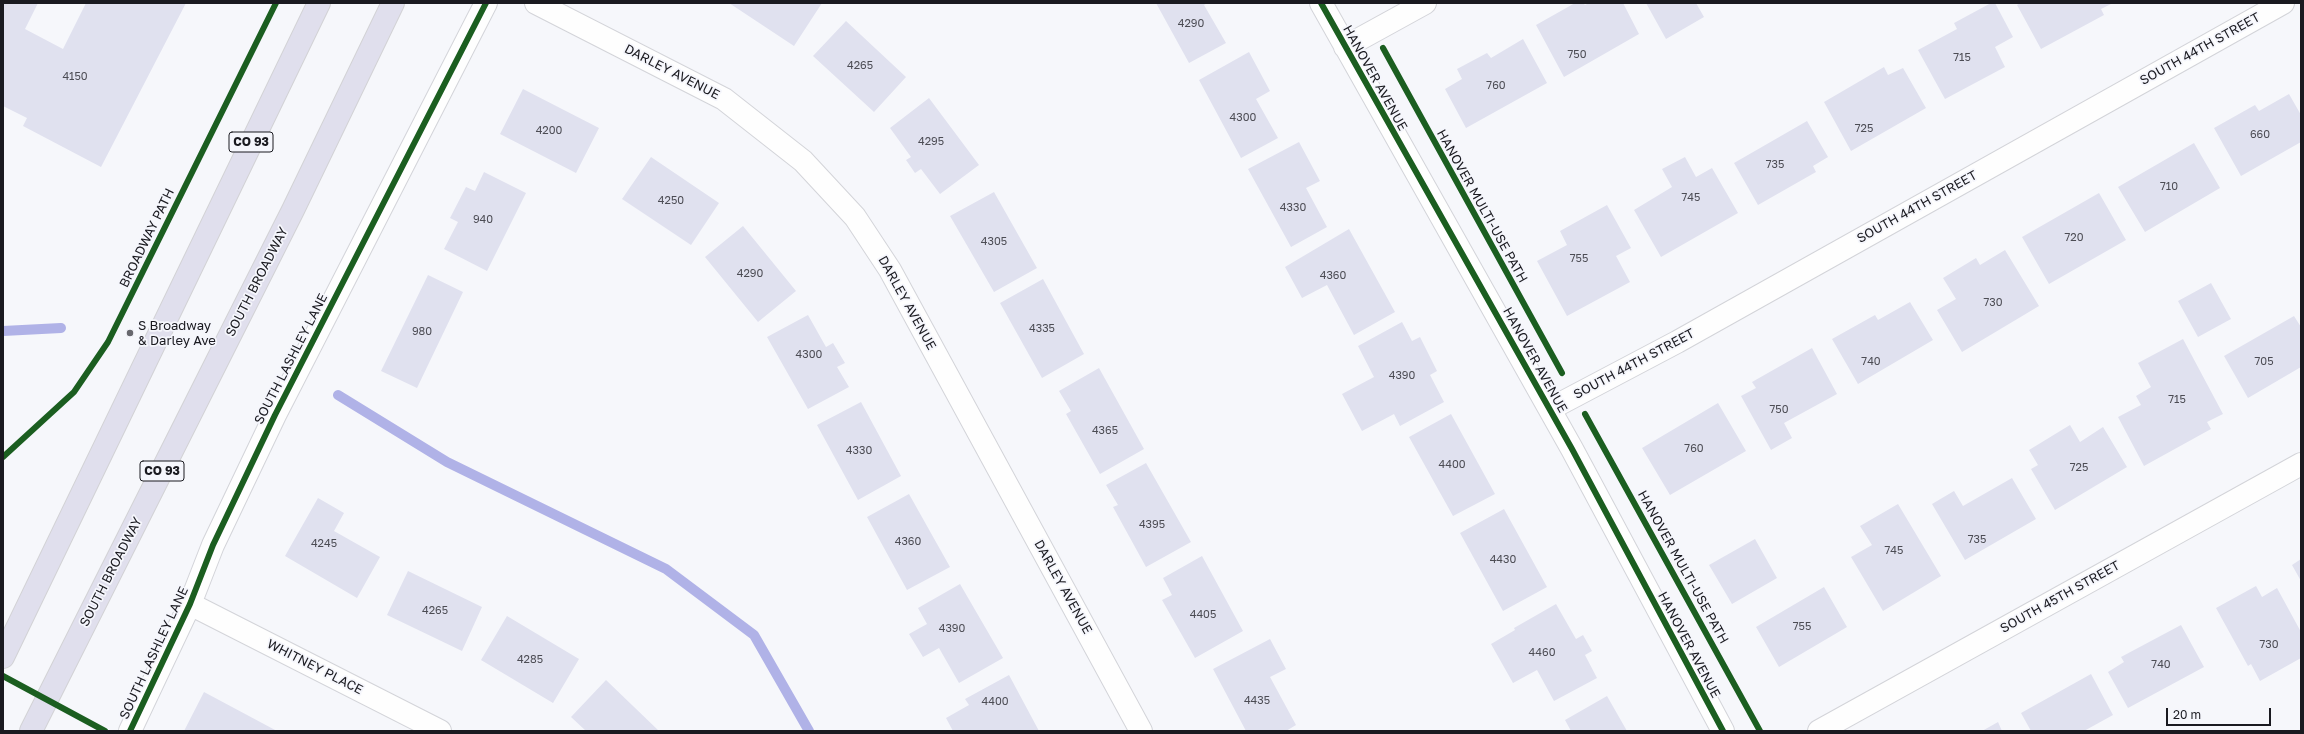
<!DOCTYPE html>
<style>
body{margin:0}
#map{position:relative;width:2304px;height:734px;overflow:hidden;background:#f6f7fb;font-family:"Golos Text",sans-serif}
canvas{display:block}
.frame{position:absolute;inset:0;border:4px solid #1a1a20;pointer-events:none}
.scale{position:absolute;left:2166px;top:708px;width:105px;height:18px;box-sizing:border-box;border:2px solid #1a1a20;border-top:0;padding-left:5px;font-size:12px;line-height:14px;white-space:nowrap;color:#1a1a20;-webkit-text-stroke:3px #f5f6fc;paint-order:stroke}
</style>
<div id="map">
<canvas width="2304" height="734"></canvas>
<div class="frame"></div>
<div class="scale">20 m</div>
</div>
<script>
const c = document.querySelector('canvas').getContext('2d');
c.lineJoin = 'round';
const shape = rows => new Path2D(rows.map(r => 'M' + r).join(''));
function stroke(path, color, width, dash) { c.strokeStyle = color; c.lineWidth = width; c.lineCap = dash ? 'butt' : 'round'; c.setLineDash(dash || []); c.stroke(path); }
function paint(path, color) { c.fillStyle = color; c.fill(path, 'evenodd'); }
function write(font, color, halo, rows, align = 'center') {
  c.font = font + ' "Golos Text",sans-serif'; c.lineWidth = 3.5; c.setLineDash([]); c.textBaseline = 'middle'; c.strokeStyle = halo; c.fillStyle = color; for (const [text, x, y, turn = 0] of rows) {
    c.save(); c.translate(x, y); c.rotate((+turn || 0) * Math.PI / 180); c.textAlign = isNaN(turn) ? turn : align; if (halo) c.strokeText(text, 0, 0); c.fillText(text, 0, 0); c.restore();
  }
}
stroke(shape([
 [3,331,61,328],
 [338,395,447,462,666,569,754,635,809,731]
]), '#b0b2e7', 10);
paint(shape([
 [3,3,38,3,25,29,63,49,86,3,186,3,101,167,23,126,27,118,3,106],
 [729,3,822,3,794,46],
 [1156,3,1207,3,1204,5,1226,43,1189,63],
 [1575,3,1583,3,1585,5,1589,3,1623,3,1639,34,1564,77,1536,25],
 [1646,3,1696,3,1704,17,1666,39],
 [1991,3,1995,3,2013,37,1995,47,2005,67,1945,99,1918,50,1957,29,1954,23],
 [2020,3,2113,3,2101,9,2104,15,2041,49,2017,5],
 [846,21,906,77,874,112,813,56],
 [1523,39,1547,83,1466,128,1445,89,1462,79,1457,69,1487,53,1491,58],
 [1249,52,1270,91,1256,99,1278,138,1241,158,1199,80],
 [1884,67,1888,75,1903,68,1926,108,1851,151,1824,102],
 [523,89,599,128,576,173,500,134],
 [2289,94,2301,115,2301,142,2241,176,2214,128,2255,105,2259,111],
 [929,98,979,165,940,194,921,169,915,173,906,160,911,157,890,128],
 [1807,121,1828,157,1813,166,1816,172,1758,205,1734,163],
 [1299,142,1320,181,1306,188,1327,227,1291,247,1248,169],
 [2194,143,2220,188,2145,232,2118,187],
 [651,157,719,203,691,245,622,199],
 [1685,157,1696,177,1712,168,1738,213,1661,257,1634,210,1672,187,1662,169],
 [484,172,526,193,487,271,444,249,458,222,450,218,466,187,475,191],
 [994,192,1037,268,994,292,950,216],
 [2099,193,2126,240,2049,284,2022,237],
 [1607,205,1631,248,1616,256,1630,282,1567,316,1537,261,1567,245,1560,231],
 [743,226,796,291,758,322,705,257],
 [1349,229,1395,312,1354,335,1327,285,1302,298,1285,267],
 [2005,250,2039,306,1962,352,1937,310,1956,299,1943,278,1976,258,1980,265],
 [428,275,463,292,417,388,381,371],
 [1043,279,1084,354,1042,378,1000,303],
 [2211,283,2231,319,2198,337,2178,301],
 [1910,302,1933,340,1858,384,1832,339,1875,315,1878,320],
 [808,315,826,347,833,343,845,363,837,367,849,387,808,409,767,337],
 [2294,316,2301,327,2301,367,2248,398,2224,356],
 [1402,322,1412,341,1420,337,1437,371,1430,375,1444,402,1400,426,1394,414,1362,431,1342,394,1374,377,1358,346],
 [2183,339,2223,414,2207,422,2211,429,2144,466,2118,417,2141,405,2136,396,2151,387,2138,363],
 [1812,348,1837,394,1784,423,1792,438,1771,450,1741,396,1756,388,1752,382],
 [1099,368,1144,449,1100,474,1066,414,1071,411,1059,391],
 [861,402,901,476,858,500,817,425],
 [1718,403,1746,451,1670,495,1642,448],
 [1451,414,1495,494,1453,516,1409,437],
 [2070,425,2080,442,2103,427,2127,467,2055,510,2031,469,2038,465,2029,450],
 [1146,463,1191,542,1146,567,1113,507,1118,505,1106,485],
 [2012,478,2036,519,1965,560,1932,504,1954,491,1963,506],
 [909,494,950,567,907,590,867,517],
 [318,498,344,513,334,531,380,557,357,598,285,556],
 [1898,504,1941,576,1883,611,1851,557,1872,545,1860,526],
 [1504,509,1547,587,1503,611,1460,533],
 [1755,539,1777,578,1732,604,1709,565],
 [1202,556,1243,631,1195,658,1162,600,1172,595,1163,578],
 [2301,559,2301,581,2292,565],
 [408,571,482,607,462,651,387,615],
 [960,584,1003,658,959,683,939,648,923,657,909,634,927,624,918,608],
 [2256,586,2262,597,2277,588,2301,632,2301,658,2260,681,2251,664,2248,666,2216,608],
 [1824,587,1847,627,1779,667,1756,627],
 [1556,604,1576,639,1583,635,1592,651,1585,655,1597,678,1554,701,1537,670,1513,683,1491,644,1515,630,1514,628],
 [507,616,579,659,553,703,481,660],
 [2181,625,2204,667,2128,708,2108,672,2124,662,2121,657],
 [1270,639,1286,669,1270,677,1296,725,1286,731,1246,731,1213,669],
 [2091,674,2113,715,2084,731,2031,731,2021,713],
 [1009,675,1039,731,953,731,946,718,969,705,965,699],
 [606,680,659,731,586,731,571,717],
 [204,692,277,731,184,731],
 [1607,696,1627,731,1571,731,1565,720],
 [1998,722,2002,731,1982,731]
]), '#e0e1ef');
const minor = shape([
 [536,3,724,99,803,161,855,217,890,270,1141,731],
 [1321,3,1572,449,1723,731],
 [1345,47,1425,3],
 [1550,409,1677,342,2283,3],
 [190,604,440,731],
 [130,731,190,604,213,545,275,415,486,3],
 [1819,731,2301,464]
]);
const highway = shape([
 [3,657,319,3],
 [31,731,293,210,393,3]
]);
stroke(minor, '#d3d4d9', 24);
stroke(highway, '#d2d2d5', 24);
stroke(minor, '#fefefe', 22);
stroke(highway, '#e0dfed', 22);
stroke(shape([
 [1321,3,1572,449,1723,731],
 [1383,48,1562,373],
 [1585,414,1760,731],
 [3,457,74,392,108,342,276,3],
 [3,676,105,731],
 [130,731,190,604,213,545,275,415,486,3]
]), '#1b5e20', 6);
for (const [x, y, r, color] of [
 [130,333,4,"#67676d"]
]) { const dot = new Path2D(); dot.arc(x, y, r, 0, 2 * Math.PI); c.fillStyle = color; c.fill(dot); stroke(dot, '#f5f6fc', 1.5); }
write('11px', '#4c4c54', null, [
 ["4290",1191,24],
 ["750",1577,55],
 ["715",1962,58],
 ["4265",860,66],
 ["4150",75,77],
 ["760",1496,86],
 ["4300",1243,118],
 ["725",1864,129],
 ["4200",549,131],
 ["660",2260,135],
 ["4295",931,142],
 ["735",1775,165],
 ["710",2169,187],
 ["745",1691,198],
 ["4250",671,201],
 ["4330",1293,208],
 ["940",483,220],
 ["720",2074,238],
 ["4305",994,242],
 ["755",1579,259],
 ["4290",750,274],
 ["4360",1333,276],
 ["730",1993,303],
 ["4335",1042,329],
 ["980",422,332],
 ["4300",809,355],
 ["740",1871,362],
 ["705",2264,362],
 ["4390",1402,376],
 ["715",2177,400],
 ["750",1779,410],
 ["4365",1105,431],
 ["760",1694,449],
 ["4330",859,451],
 ["4400",1452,465],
 ["725",2079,468],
 ["4395",1152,525],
 ["735",1977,540],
 ["4360",908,542],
 ["4245",324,544],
 ["745",1894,551],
 ["4430",1503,560],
 ["4265",435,611],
 ["4405",1203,615],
 ["755",1802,627],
 ["4390",952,629],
 ["730",2269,645],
 ["4460",1542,653],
 ["4285",530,660],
 ["740",2161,665],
 ["4435",1257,701],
 ["4400",995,702]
]);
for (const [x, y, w] of [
 [251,142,44],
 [162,471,44]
]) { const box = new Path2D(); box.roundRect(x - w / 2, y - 10, w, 20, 3); c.fillStyle = '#f5f6fc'; c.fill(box); stroke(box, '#1a1a20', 1); }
write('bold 12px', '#1a1a20', null, [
 ["CO 93",251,142],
 ["CO 93",162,471]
]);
write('13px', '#1a1a20', '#f5f6fc', [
 ["SOUTH 44TH STREET",2200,49,-29],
 ["DARLEY AVENUE",672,72,27],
 ["HANOVER AVENUE",1375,78,61],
 ["HANOVER MULTI-USE PATH",1482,206,61],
 ["SOUTH 44TH STREET",1917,207,-29],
 ["BROADWAY PATH",147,238,-64],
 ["SOUTH BROADWAY",257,282,-63],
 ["DARLEY AVENUE",907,303,61],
 ["SOUTH LASHLEY LANE",291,359,-63],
 ["HANOVER AVENUE",1535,360,61],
 ["SOUTH 44TH STREET",1634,364,-28],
 ["HANOVER MULTI-USE PATH",1683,567,61],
 ["SOUTH BROADWAY",111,572,-63],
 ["DARLEY AVENUE",1063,587,61],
 ["SOUTH 45TH STREET",2060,597,-29],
 ["HANOVER AVENUE",1689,645,62],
 ["SOUTH LASHLEY LANE",154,653,-65],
 ["WHITNEY PLACE",315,667,27]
]);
write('13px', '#1a1a20', '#f5f6fc', [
 ["S Broadway",138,326],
 ["& Darley Ave",138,341]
], 'left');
</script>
